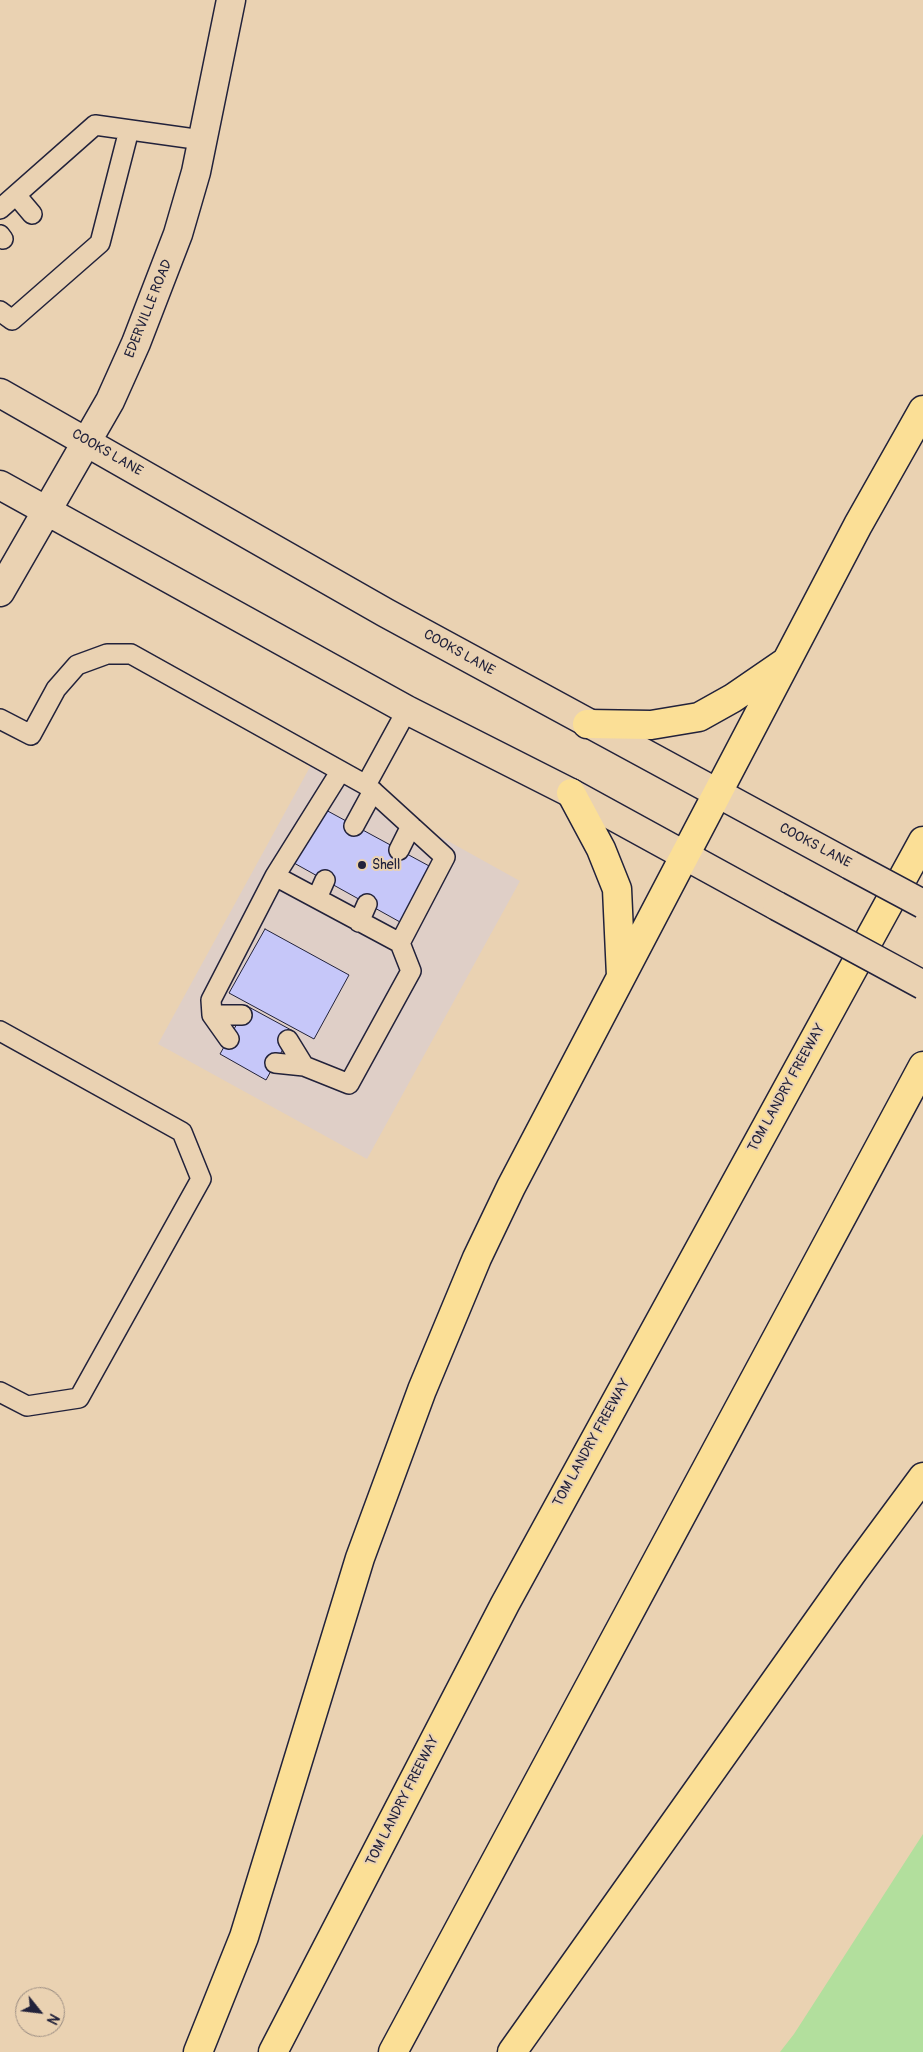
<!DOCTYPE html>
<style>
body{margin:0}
#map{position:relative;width:923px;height:2052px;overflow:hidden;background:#ead2b2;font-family:Pangolin,sans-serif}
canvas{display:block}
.north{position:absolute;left:15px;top:1987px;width:50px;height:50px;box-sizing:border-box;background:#ead2b2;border:1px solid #9a8c82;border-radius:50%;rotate:119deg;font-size:14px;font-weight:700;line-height:20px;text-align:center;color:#22223b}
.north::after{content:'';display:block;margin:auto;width:18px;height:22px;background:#22223b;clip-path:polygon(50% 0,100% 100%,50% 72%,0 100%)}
</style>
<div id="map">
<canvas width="923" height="2052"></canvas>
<div class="north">N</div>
</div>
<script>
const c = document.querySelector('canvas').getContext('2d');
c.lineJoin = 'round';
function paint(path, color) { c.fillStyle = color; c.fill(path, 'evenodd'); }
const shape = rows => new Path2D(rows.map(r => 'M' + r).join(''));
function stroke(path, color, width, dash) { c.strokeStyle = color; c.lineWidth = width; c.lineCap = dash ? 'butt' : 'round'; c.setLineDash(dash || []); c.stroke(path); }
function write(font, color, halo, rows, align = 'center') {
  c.font = font + ' Pangolin,sans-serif'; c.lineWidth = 4; c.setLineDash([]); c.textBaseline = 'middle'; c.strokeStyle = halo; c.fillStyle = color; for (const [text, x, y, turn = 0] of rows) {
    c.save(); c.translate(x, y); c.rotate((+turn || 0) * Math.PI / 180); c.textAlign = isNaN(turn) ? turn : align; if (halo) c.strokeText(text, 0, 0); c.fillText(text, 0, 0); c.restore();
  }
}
paint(shape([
 [311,765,520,881,367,1159,158,1044]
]), '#dfcfc7');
paint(shape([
 [923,1834,923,2052,780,2052,794,2034]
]), '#b2df9d');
const building = shape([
 [324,809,431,867,400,922,294,863,324,809],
 [265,929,349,975,314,1039,229,993,265,929],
 [247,1006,293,1031,266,1080,220,1054,247,1006]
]);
paint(building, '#c6c7f9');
stroke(building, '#22223b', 1);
const lane = shape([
 [16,195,32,214],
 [0,209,95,125,202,140],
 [0,235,3,239],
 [0,311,12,320,100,243,129,130],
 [0,719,31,735,56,689,77,665,107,654,131,654,366,785,407,710],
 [340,772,275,876,400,943,445,857,366,785],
 [354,826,373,791],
 [399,850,411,826],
 [317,898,325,880],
 [359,922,367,904],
 [212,1015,229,1039],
 [242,1015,212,1015,211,1000,275,876],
 [0,1031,182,1132,201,1179,79,1398,27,1406,0,1392],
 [288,1040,304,1066,349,1084,411,971,400,943],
 [275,1063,304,1066]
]);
const secondary = shape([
 [0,393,386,613,850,865],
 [0,485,407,710,571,793,777,906],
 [0,592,110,401,136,343,178,234,196,172,231,0]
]);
const highway = shape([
 [587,724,651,725,699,717,733,698,784,663],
 [571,793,601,849,617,889,621,976],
 [198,2052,244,1937,360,1558,422,1390,477,1258,511,1187,858,525,923,410],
 [273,2052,505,1604,923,841],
 [393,2052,923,1066],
 [512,2052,852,1573,923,1477]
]);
stroke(lane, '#22223b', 22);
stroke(secondary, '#22223b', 31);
stroke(highway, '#22223b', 31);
stroke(lane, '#ead2b2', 19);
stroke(secondary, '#ead2b2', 28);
stroke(highway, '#fbdf96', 28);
const secondaryBridge = shape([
 [850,865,923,904],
 [777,906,923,985]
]);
stroke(secondaryBridge, '#22223b', 31, []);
stroke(secondaryBridge, '#ead2b2', 28);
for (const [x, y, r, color] of [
 [362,865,5,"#22223b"]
]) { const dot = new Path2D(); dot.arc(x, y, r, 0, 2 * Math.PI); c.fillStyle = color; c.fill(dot); stroke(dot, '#ead2b2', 2); }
write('14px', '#22223b', '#ead2b2', [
 ["EDERVILLE ROAD",149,309,-68],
 ["COOKS LANE",107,453,30],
 ["COOKS LANE",459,653,29],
 ["COOKS LANE",815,846,28],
 ["TOM LANDRY FREEWAY",787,1088,-61],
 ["TOM LANDRY FREEWAY",592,1443,-61],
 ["TOM LANDRY FREEWAY",403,1801,-63]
]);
write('14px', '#22223b', '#ead2b2', [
 ["Shell",372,865]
], 'left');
</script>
